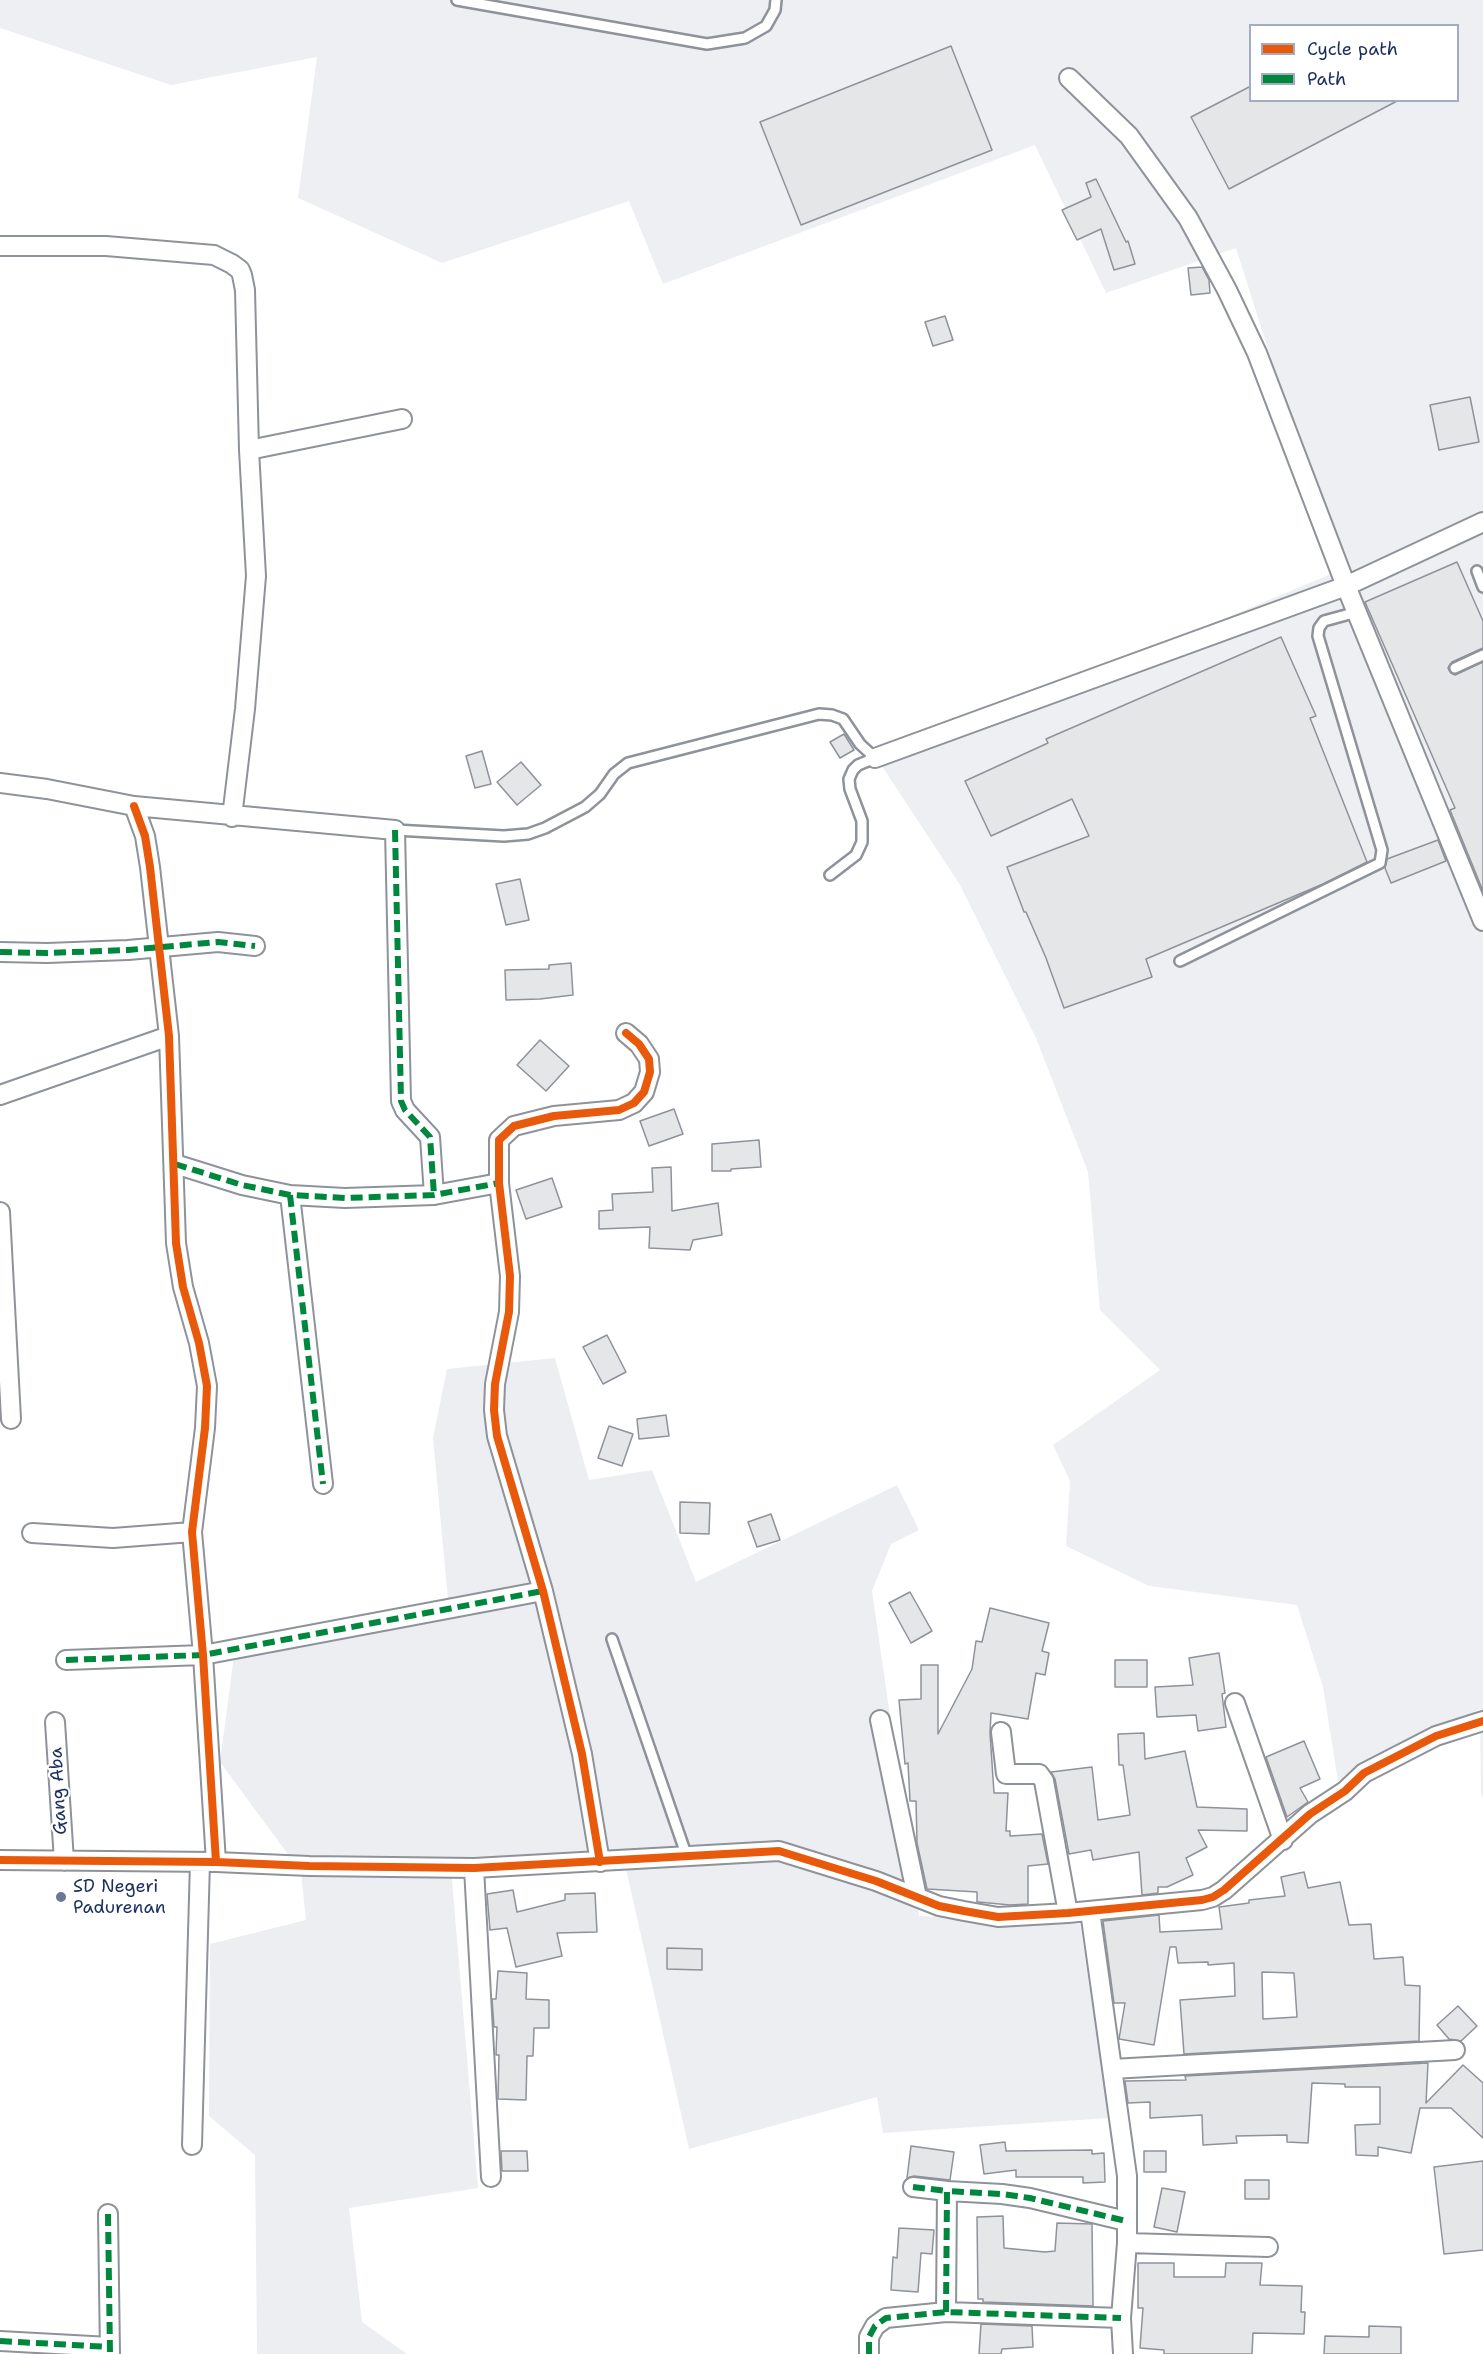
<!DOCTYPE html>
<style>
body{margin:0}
#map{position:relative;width:1483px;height:2354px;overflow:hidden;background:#fff;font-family:"Shantell Sans",sans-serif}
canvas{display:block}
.legend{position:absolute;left:1249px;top:24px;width:210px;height:78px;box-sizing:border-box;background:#fff;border:2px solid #a4acbf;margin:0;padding:8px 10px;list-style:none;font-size:18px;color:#1b2f5e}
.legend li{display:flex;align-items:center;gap:12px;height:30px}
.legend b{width:30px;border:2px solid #a4acbf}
</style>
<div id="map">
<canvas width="1483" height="2354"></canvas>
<ul class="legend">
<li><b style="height:8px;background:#e8590c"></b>Cycle path</li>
<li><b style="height:8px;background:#00873e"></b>Path</li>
</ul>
</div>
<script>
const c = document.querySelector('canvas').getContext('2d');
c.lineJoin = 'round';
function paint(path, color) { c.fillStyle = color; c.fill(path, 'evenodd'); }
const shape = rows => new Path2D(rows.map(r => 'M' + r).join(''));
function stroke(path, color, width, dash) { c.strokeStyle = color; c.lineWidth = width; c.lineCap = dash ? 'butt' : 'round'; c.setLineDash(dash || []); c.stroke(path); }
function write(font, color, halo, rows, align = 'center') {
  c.font = font + ' "Shantell Sans",sans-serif'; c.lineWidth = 4.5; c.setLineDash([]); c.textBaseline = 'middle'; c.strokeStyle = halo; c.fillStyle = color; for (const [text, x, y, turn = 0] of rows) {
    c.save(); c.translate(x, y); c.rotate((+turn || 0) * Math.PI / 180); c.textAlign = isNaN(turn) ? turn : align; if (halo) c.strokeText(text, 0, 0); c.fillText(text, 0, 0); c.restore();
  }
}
paint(shape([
 [0,0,1483,0,1483,1798,1481,1795,1480,1709,1338,1781,1323,1687,1297,1605,1149,1586,1066,1546,1070,1481,1053,1445,1160,1370,1100,1310,1088,1172,1036,1038,960,885,880,763,1338,571,1236,248,1106,293,1035,145,663,284,629,201,442,263,298,198,317,57,171,85,0,28],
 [1250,26,1458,26,1458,100,1250,100]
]), '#edeff3');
paint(shape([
 [555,1358,589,1480,652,1470,696,1582,897,1485,919,1530,891,1544,872,1591,919,1916,1080,1924,1109,2118,883,2133,877,2097,689,2149,626,1869,451,1868,478,2188,349,2208,362,2322,407,2354,257,2354,255,2155,209,2116,210,1944,306,1920,301,1872,220,1762,234,1656,448,1600,433,1438,447,1369]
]), '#edeef2');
const building = shape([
 [951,46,992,150,801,225,760,122,951,46],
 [1251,86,1251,100,1399,100,1229,189,1191,117,1251,86],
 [1096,179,1126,242,1128,241,1135,264,1114,270,1101,229,1077,240,1062,210,1091,197,1086,183,1096,179],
 [1202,267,1209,280,1210,293,1191,295,1188,268,1202,267],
 [945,316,953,340,933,346,925,322,945,316],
 [1470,397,1479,442,1439,450,1430,405,1470,397],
 [1457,562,1483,621,1483,648,1452,662,1448,668,1451,673,1455,675,1483,662,1483,891,1450,810,1455,808,1365,602,1457,562],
 [1281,637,1316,716,1310,718,1367,862,1323,884,1146,959,1152,977,1064,1008,1046,958,1026,912,1024,912,1007,867,1089,836,1072,799,991,836,965,781,1048,743,1046,739,1281,637],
 [844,734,854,750,840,758,830,742,844,734],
 [482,751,491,784,475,788,466,756,482,751],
 [521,762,541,785,517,805,497,782,521,762],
 [1438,840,1446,861,1391,883,1385,868,1387,859,1438,840],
 [520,879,529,920,506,925,496,884,520,879],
 [571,963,573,995,540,999,506,1000,505,970,549,969,549,965,571,963],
 [540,1040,569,1066,546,1091,517,1065,540,1040],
 [674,1109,683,1134,649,1146,640,1121,674,1109],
 [759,1140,761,1167,731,1169,731,1171,712,1171,712,1144,759,1140],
 [671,1167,672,1211,718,1203,722,1235,693,1240,690,1250,649,1248,650,1227,599,1229,599,1211,613,1210,612,1194,653,1192,652,1168,671,1167],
 [552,1178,562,1207,526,1219,516,1190,552,1178],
 [607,1335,626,1372,603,1384,583,1347,607,1335],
 [666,1415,669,1436,639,1439,637,1419,666,1415],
 [609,1426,633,1434,622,1466,598,1458,609,1426],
 [680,1502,710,1503,709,1534,680,1533,680,1502],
 [771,1514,780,1540,757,1547,748,1522,771,1514],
 [910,1592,932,1631,911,1643,889,1603,910,1592],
 [990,1608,1049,1623,1042,1651,1049,1653,1045,1675,1036,1673,1028,1719,991,1713,990,1733,994,1793,1008,1793,1006,1831,1010,1831,1010,1836,1042,1834,1048,1864,1028,1866,1028,1904,1010,1905,978,1902,977,1902,977,1892,927,1889,917,1843,916,1801,910,1801,908,1763,905,1764,899,1700,921,1699,921,1665,938,1665,938,1734,972,1669,976,1641,982,1642,990,1608],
 [1219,1653,1225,1693,1222,1694,1226,1727,1198,1731,1196,1715,1157,1717,1155,1687,1193,1685,1189,1658,1219,1653],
 [1115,1660,1147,1660,1147,1687,1115,1687,1115,1660],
 [1144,1733,1145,1759,1185,1751,1197,1807,1247,1809,1247,1831,1198,1830,1207,1847,1186,1858,1193,1875,1167,1887,1158,1887,1158,1893,1142,1895,1139,1852,1093,1860,1091,1850,1069,1854,1055,1779,1051,1772,1092,1767,1098,1820,1130,1815,1123,1765,1119,1765,1118,1734,1144,1733],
 [1304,1741,1320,1779,1300,1788,1308,1802,1287,1817,1266,1757,1304,1741],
 [1304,1872,1308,1888,1340,1882,1349,1925,1371,1924,1374,1959,1403,1957,1405,1985,1420,1986,1419,2041,1184,2054,1180,2000,1235,1996,1234,1963,1208,1965,1208,1962,1178,1963,1176,1947,1170,1947,1154,2045,1119,2039,1125,2003,1114,2003,1103,1921,1159,1915,1160,1932,1222,1929,1219,1907,1249,1903,1249,1900,1285,1896,1281,1877,1304,1872],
 [1262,1972,1294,1973,1297,2017,1263,2019,1262,1972],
 [513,1890,517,1912,565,1900,565,1894,595,1893,597,1932,557,1933,562,1956,516,1967,507,1928,490,1930,487,1894,513,1890],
 [667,1948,702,1949,702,1970,667,1969,667,1948],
 [498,1971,527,1973,526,1999,549,2000,549,2028,534,2028,533,2056,527,2056,526,2100,498,2099,499,2055,496,2055,497,2027,494,2027,492,1999,496,1999,498,1971],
 [1458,2006,1477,2026,1461,2041,1449,2039,1437,2025,1458,2006],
 [1428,2063,1426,2103,1463,2065,1483,2083,1483,2138,1451,2108,1420,2108,1411,2153,1378,2147,1378,2156,1356,2155,1355,2125,1380,2124,1380,2087,1345,2087,1345,2084,1312,2083,1308,2143,1287,2142,1287,2135,1236,2136,1237,2143,1203,2145,1202,2115,1150,2118,1150,2102,1128,2103,1125,2081,1186,2080,1185,2076,1428,2063],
 [1005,2142,1006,2151,1092,2150,1092,2154,1104,2153,1105,2182,1083,2183,1083,2177,1016,2177,1016,2170,984,2174,980,2145,1005,2142],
 [911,2146,954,2152,950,2180,914,2176,907,2178,911,2146],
 [501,2151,527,2151,528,2171,502,2171,501,2151],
 [1144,2151,1166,2151,1166,2172,1144,2172,1144,2151],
 [1483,2161,1483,2250,1444,2254,1434,2167,1483,2161],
 [1245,2180,1269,2180,1269,2199,1245,2199,1245,2180],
 [1162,2188,1185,2192,1177,2232,1154,2227,1162,2188],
 [1003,2216,1004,2248,1045,2252,1055,2251,1057,2223,1092,2224,1093,2306,983,2302,983,2299,978,2299,977,2217,1003,2216],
 [899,2228,934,2230,932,2254,921,2253,918,2292,891,2290,893,2257,897,2258,899,2228],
 [1138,2263,1174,2263,1174,2277,1225,2277,1226,2263,1262,2263,1260,2285,1302,2286,1301,2312,1305,2312,1304,2334,1253,2333,1252,2354,1164,2354,1164,2350,1140,2348,1143,2308,1138,2308,1138,2263],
 [981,2324,1032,2326,1033,2347,1002,2349,1001,2354,979,2354,981,2324],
 [1369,2326,1401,2327,1401,2354,1324,2354,1325,2336,1369,2337,1369,2326]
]);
paint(building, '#e5e6e8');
stroke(building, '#8e929a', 1.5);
const lane = shape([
 [457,0,707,44,745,38,766,26,775,10,776,0],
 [1477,571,1483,587],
 [1455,668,1483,655],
 [395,830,504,836,528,834,545,828,585,807,600,794,614,774,628,763,819,714,832,715,843,719,860,744,875,758,858,765,853,770,849,779,850,789,862,821,862,842,856,855,830,875],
 [1180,961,1380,863,1382,850,1318,636,1319,628,1324,621,1357,612],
 [612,1639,686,1854]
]);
const street = shape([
 [1069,78,1129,136,1188,218,1227,290,1257,353,1346,586,1483,921],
 [0,246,106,246,214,255,232,264,240,270,242,275,245,290,249,450,256,576,245,709,232,817],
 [249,450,402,419],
 [875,758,1346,586,1483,522],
 [0,783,47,789,134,806,395,830,401,1101,405,1110,430,1137,434,1195],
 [134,806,145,836,150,867,169,1036,176,1243,183,1287,199,1343,207,1386,205,1428,192,1532,203,1655,216,1862],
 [0,952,47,953,128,950,218,942,255,946],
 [0,1095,169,1036],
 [175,1164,242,1185,290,1195,345,1198,434,1195,499,1183],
 [290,1195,323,1484],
 [0,1212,11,1419],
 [32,1533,113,1538,192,1532],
 [66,1660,203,1655,543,1591],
 [1235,1703,1283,1840],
 [880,1720,917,1897],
 [55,1722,64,1861],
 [1001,1732,1006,1774,1039,1774,1044,1781,1068,1913],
 [0,1860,216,1862,309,1866,474,1868,779,1851,876,1881,939,1906,964,1911,998,1917,1068,1913,1202,1900,1213,1897,1224,1890,1310,1814,1345,1791,1364,1773,1436,1736,1483,1721],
 [600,1862,582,1754,543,1591,497,1436,494,1410,495,1384,509,1312,510,1276,499,1183,499,1140,514,1126,554,1116,619,1110,634,1103,644,1092,650,1072,649,1059,639,1044,626,1033],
 [474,1868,491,2177],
 [1090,1911,1127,2176,1127,2243,1121,2318,1123,2354],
 [1112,2069,1455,2050],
 [192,2145,200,1862],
 [913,2187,947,2191],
 [108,2214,110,2354],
 [1127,2243,1268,2247],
 [946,2312,947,2191,1002,2194,1030,2198,1126,2221],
 [0,2341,110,2347],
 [869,2354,869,2337,875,2326,886,2318,946,2312,1121,2318]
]);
stroke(lane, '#8e929a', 14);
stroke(street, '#8e929a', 22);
stroke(lane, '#fff', 9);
stroke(street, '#fff', 18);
stroke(shape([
 [395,830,401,1101,405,1110,430,1137,434,1195],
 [0,952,47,953,128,950,218,942,255,946],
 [175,1164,242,1185,290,1195,345,1198,434,1195,499,1183],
 [290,1195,323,1484],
 [66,1660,203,1655,543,1591],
 [913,2187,947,2191],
 [108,2214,110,2354],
 [946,2312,947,2191,1002,2194,1030,2198,1126,2221],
 [0,2341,110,2347],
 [869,2354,869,2337,875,2326,886,2318,946,2312,1121,2318]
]), '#00873e', 6, [12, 6]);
stroke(shape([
 [134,806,145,836,150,867,169,1036,176,1243,183,1287,199,1343,207,1386,205,1428,192,1532,203,1655,216,1862],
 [0,1860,216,1862,309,1866,474,1868,779,1851,876,1881,939,1906,964,1911,998,1917,1068,1913,1202,1900,1213,1897,1224,1890,1310,1814,1345,1791,1364,1773,1436,1736,1483,1721],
 [600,1862,582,1754,543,1591,497,1436,494,1410,495,1384,509,1312,510,1276,499,1183,499,1140,514,1126,554,1116,619,1110,634,1103,644,1092,650,1072,649,1059,639,1044,626,1033]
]), '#e8590c', 8);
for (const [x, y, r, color] of [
 [61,1897,6,"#6b7896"]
]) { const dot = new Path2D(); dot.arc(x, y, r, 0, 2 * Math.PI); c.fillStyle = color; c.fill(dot); stroke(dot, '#fff', 2); }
write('18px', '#1b2f5e', '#fff', [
 ["Gang Aba",59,1791,-93]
]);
write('18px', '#1b2f5e', '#fff', [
 ["SD Negeri",73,1887],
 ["Padurenan",73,1908]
], 'left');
</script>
